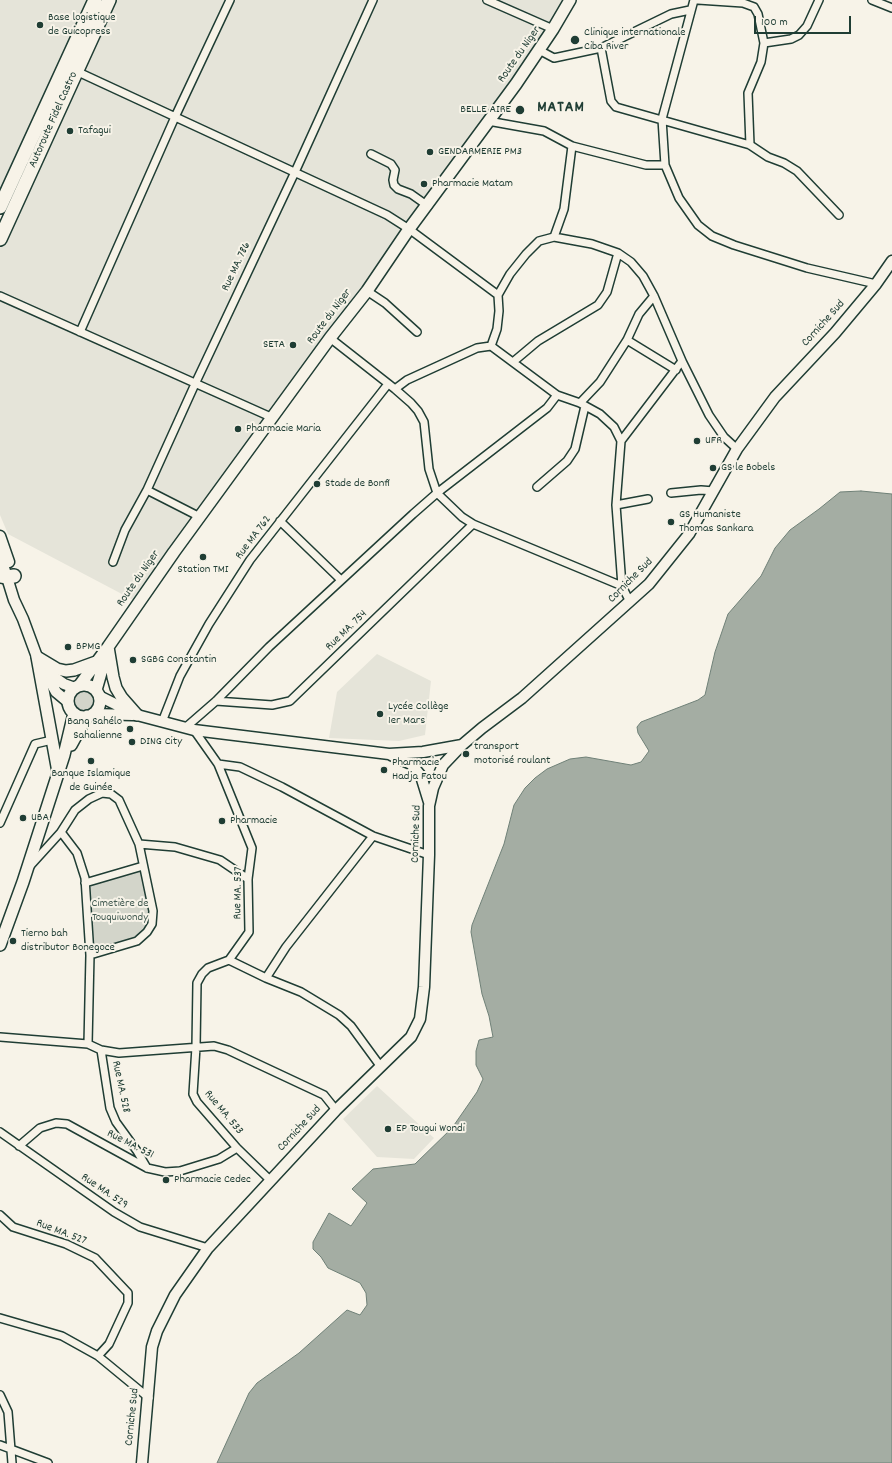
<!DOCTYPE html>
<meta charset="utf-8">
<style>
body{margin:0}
#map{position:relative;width:892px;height:1463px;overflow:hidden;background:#f7f3e8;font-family:Dekko,sans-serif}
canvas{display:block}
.scale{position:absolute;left:754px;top:16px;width:97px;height:18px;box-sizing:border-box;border:2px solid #1f3d34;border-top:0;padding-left:5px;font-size:12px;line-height:14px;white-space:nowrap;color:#1f3d34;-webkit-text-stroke:3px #f7f3e8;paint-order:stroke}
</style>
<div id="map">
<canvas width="892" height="1463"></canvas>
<div class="scale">100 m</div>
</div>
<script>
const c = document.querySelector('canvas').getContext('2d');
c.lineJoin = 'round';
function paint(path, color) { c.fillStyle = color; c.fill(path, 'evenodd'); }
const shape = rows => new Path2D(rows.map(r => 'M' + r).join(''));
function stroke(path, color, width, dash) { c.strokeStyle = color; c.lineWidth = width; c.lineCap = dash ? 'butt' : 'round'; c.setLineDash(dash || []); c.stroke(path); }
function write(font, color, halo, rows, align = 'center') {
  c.font = font + ' Dekko,sans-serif'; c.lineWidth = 4; c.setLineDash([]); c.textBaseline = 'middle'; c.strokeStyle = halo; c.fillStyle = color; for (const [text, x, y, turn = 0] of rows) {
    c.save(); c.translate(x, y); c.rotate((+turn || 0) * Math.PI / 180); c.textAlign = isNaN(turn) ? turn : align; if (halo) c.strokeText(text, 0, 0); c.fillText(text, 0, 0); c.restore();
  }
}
paint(shape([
 [0,0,90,0,0,196],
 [114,0,570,0,139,603,8,534,0,515,0,246,15,211],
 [377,654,431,681,425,735,399,741,329,738,337,692],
 [377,1086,434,1138,414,1159,377,1157,343,1119]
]), '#e5e4d9');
paint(shape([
 '70 701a14 14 0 1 1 28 0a14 14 0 1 1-28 0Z',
 [141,869,152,912,152,924,135,939,91,953,87,884]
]), '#d3d5ca');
const water = shape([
 [861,491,892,494,892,1463,217,1463,249,1393,257,1383,299,1353,347,1310,360,1315,367,1305,366,1293,360,1283,328,1268,321,1257,313,1249,313,1242,329,1213,351,1226,367,1203,352,1189,373,1169,415,1164,452,1128,477,1092,483,1079,476,1065,476,1051,479,1040,493,1037,489,1016,482,994,471,932,472,925,504,844,514,805,525,788,535,778,547,769,570,759,586,757,631,765,641,762,649,751,638,733,637,727,641,722,698,700,705,695,715,652,728,614,761,576,775,548,790,530,819,509,840,492,861,491]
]);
paint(water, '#a4ada3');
stroke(water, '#6f8077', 1);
const street = shape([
 [487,0,553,29],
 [694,0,662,119,665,165,679,198,698,225,712,236,734,245,807,268,876,284],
 [698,0,743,3,754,7,758,14,764,43],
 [872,0,892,8],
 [601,48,611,101,616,107,750,145,768,157,784,163,797,171,839,215],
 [539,50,554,58,601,48,671,14,690,10],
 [76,71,387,215,409,229,498,295],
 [488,121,544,131,572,146,646,165,665,165],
 [750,145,748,93,761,62,764,43,791,39,799,35,807,26,819,0],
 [371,154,391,164,395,170,393,180,394,185,398,189,411,194,428,206],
 [554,237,592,244,618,253,631,262,643,276,654,296,682,361,709,415,724,437,737,449],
 [367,291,385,303,417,332],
 [0,296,273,418],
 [80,332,175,117,230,0],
 [330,338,395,389,411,403,418,411,424,422,429,469,437,493,462,517,473,524,622,586],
 [627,340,676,370],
 [491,346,497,329,499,311,498,295,510,274,526,254,539,241,554,237,564,209,572,146],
 [513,362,538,341,598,305,607,292,618,253],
 [395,389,407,380,477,348,491,346,557,395,580,403,600,414,614,427,621,441,616,505,622,586,630,602],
 [580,403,600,382,627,340,639,314,654,296],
 [621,441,682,361],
 [537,487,567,461,575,449,585,406],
 [671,493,701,490,714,491],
 [616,505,648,499],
 [200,517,147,490,195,384,295,172,373,0],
 [280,521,341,580],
 [113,562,125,530,147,490],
 [216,701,272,705,290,701,473,524],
 [162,722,180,676,209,624,250,560,388,384],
 [185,728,216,701,269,647,413,514,437,493,547,408,557,395],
 [194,730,218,764,252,848,248,879,249,932,229,960,208,968,202,974,197,983,196,1047,193,1094,197,1102,237,1148,270,1180],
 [218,764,240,767,282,787,373,836,429,855],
 [0,823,35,744,52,740],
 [61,832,75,810,89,799,102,793,111,794,119,800,139,844,153,911,152,924,147,932,137,941,90,955],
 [139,844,175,847,220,860,248,879],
 [31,865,61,832,77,853,85,878,90,955,88,1044],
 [85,883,143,866],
 [229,960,266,978,301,992,339,1015,351,1026,381,1067],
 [266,978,286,947,373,836],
 [0,1037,88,1044,101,1050,119,1053,214,1046,228,1050,324,1095,336,1110],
 [101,1050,110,1108,116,1122,137,1151,147,1168],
 [0,1132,114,1212,140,1227,208,1248],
 [19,1146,40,1128,56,1123,67,1124,147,1168,165,1172,180,1171,219,1159,237,1148],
 [0,1215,13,1227,66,1244,95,1258,128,1293,128,1303,109,1344,98,1356],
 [0,1318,62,1336,98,1356,149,1398],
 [0,1395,8,1412,12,1463],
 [0,1445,48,1463]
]);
const secondary = shape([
 [0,536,9,562],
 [0,555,14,600,23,619,37,657,56,692,68,702],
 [45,671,64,684,75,688],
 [99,696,137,715,194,730,389,754,423,752,462,745],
 [93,714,133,715],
 [391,755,411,764,421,776,429,802],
 [142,1463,152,1347,157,1331,175,1295,208,1248,336,1110,411,1037,420,1019,424,987,429,855,429,806,433,788,443,765,462,745,482,728,522,698,649,584,689,534,737,449,775,397,835,333,876,284,892,261]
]);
const primary = shape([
 [108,647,113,677,116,688,122,698,137,715],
 [37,657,58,772],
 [37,657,57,669,66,671,74,670,96,662],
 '68 701a16 16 0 1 1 32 0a16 16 0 1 1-32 0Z',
 [79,686,108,647,174,552,330,338,367,291,409,229,516,84,553,29,570,0],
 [96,690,107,652],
 [71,745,87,716],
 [0,945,23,882,64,755,74,713]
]);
const highway = shape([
 [0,207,95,0],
 [0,239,109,0],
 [0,576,7,577,14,576]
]);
stroke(street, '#1f3d34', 10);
stroke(secondary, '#1f3d34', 13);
stroke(primary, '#1f3d34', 14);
stroke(highway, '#1f3d34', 16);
stroke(street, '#f7f3e8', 7);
stroke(secondary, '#f7f3e8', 10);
stroke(primary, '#f7f3e8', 11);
stroke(highway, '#f7f3e8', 13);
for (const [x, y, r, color] of [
 [40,25,4,"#1f3d34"],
 [575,40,5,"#1f3d34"],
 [520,110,5,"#1f3d34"],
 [70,131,4,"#1f3d34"],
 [430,152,4,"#1f3d34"],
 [424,184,4,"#1f3d34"],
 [293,345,4,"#1f3d34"],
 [238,429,4,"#1f3d34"],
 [697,441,4,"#1f3d34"],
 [713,468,4,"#1f3d34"],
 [317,484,4,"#1f3d34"],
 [671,522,4,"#1f3d34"],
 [203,557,4,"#1f3d34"],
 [68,647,4,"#1f3d34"],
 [133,660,4,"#1f3d34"],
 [380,714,4,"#1f3d34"],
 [130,729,4,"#1f3d34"],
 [132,742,4,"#1f3d34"],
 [466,754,4,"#1f3d34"],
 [91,761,4,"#1f3d34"],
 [384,770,4,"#1f3d34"],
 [23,818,4,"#1f3d34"],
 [222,821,4,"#1f3d34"],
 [13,941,4,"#1f3d34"],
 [388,1129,4,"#1f3d34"],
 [166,1180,4,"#1f3d34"]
]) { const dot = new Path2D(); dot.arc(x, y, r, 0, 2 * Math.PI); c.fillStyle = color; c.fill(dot); stroke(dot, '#f7f3e8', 1.5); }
write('12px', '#1f3d34', '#f7f3e8', [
 ["Base logistique",48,18],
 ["de Guicopress",48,32],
 ["Clinique internationale",584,33],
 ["Ciba River",584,47],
 ["BELLE AIRE",511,110,"right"],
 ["Tafagui",78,131],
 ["GENDARMERIE PM3",438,152],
 ["Pharmacie Matam",432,184],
 ["SETA",285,345,"right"],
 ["Pharmacie Maria",246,429],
 ["UFR",705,441],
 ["GS le Bobels",721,468],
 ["Stade de Bonfi",325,484],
 ["GS Humaniste",679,515],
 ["Thomas Sankara",679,529],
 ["Station TMI",203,570,"center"],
 ["BPMG",76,647],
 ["SGBG Constantin",141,660],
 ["Lycée Collège",388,707],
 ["1er Mars",388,721],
 ["Banq Sahélo",122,722,"right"],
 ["Sahalienne",122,736,"right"],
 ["DING City",140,742],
 ["transport",474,747],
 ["motorisé roulant",474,761],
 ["Pharmacie",392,763],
 ["Hadja Fatou",392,777],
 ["Banque Islamique",91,774,"center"],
 ["de Guinée",91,788,"center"],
 ["UBA",31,818],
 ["Pharmacie",230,821],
 ["Tierno bah",21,934],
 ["distributor Bonegoce",21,948],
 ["EP Tougui Wondi",396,1129],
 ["Pharmacie Cedec",174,1180]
], 'left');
write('12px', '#1f3d34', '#f7f3e8', [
 ["Route du Niger",520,55,-55],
 ["Autoroute Fidel Castro",54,120,-66],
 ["Rue MA. 786",237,267,-65],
 ["Route du Niger",330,317,-53],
 ["Corniche Sud",824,324,-48],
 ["Rue MA 762",254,538,-53],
 ["Route du Niger",139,579,-55],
 ["Corniche Sud",631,581,-45],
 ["Rue MA. 754",347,631,-44],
 ["Corniche Sud",417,834,-88],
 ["Rue MA. 537",239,893,-89],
 ["Rue MA. 528",120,1087,78],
 ["Rue MA. 533",223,1113,50],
 ["Corniche Sud",300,1129,-47],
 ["Rue MA. 531",130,1145,27],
 ["Rue MA. 529",104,1192,34],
 ["Rue MA. 527",61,1233,21],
 ["Corniche Sud",133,1417,-84]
]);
write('12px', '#435b52', '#f7f3e8', [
 ["Cimetière de",120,904],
 ["Touquiwondy",120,918]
]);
c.letterSpacing = '1px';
write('bold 16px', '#1f3d34', '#f7f3e8', [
 ["MATAM",561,109]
]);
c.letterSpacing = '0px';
</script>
